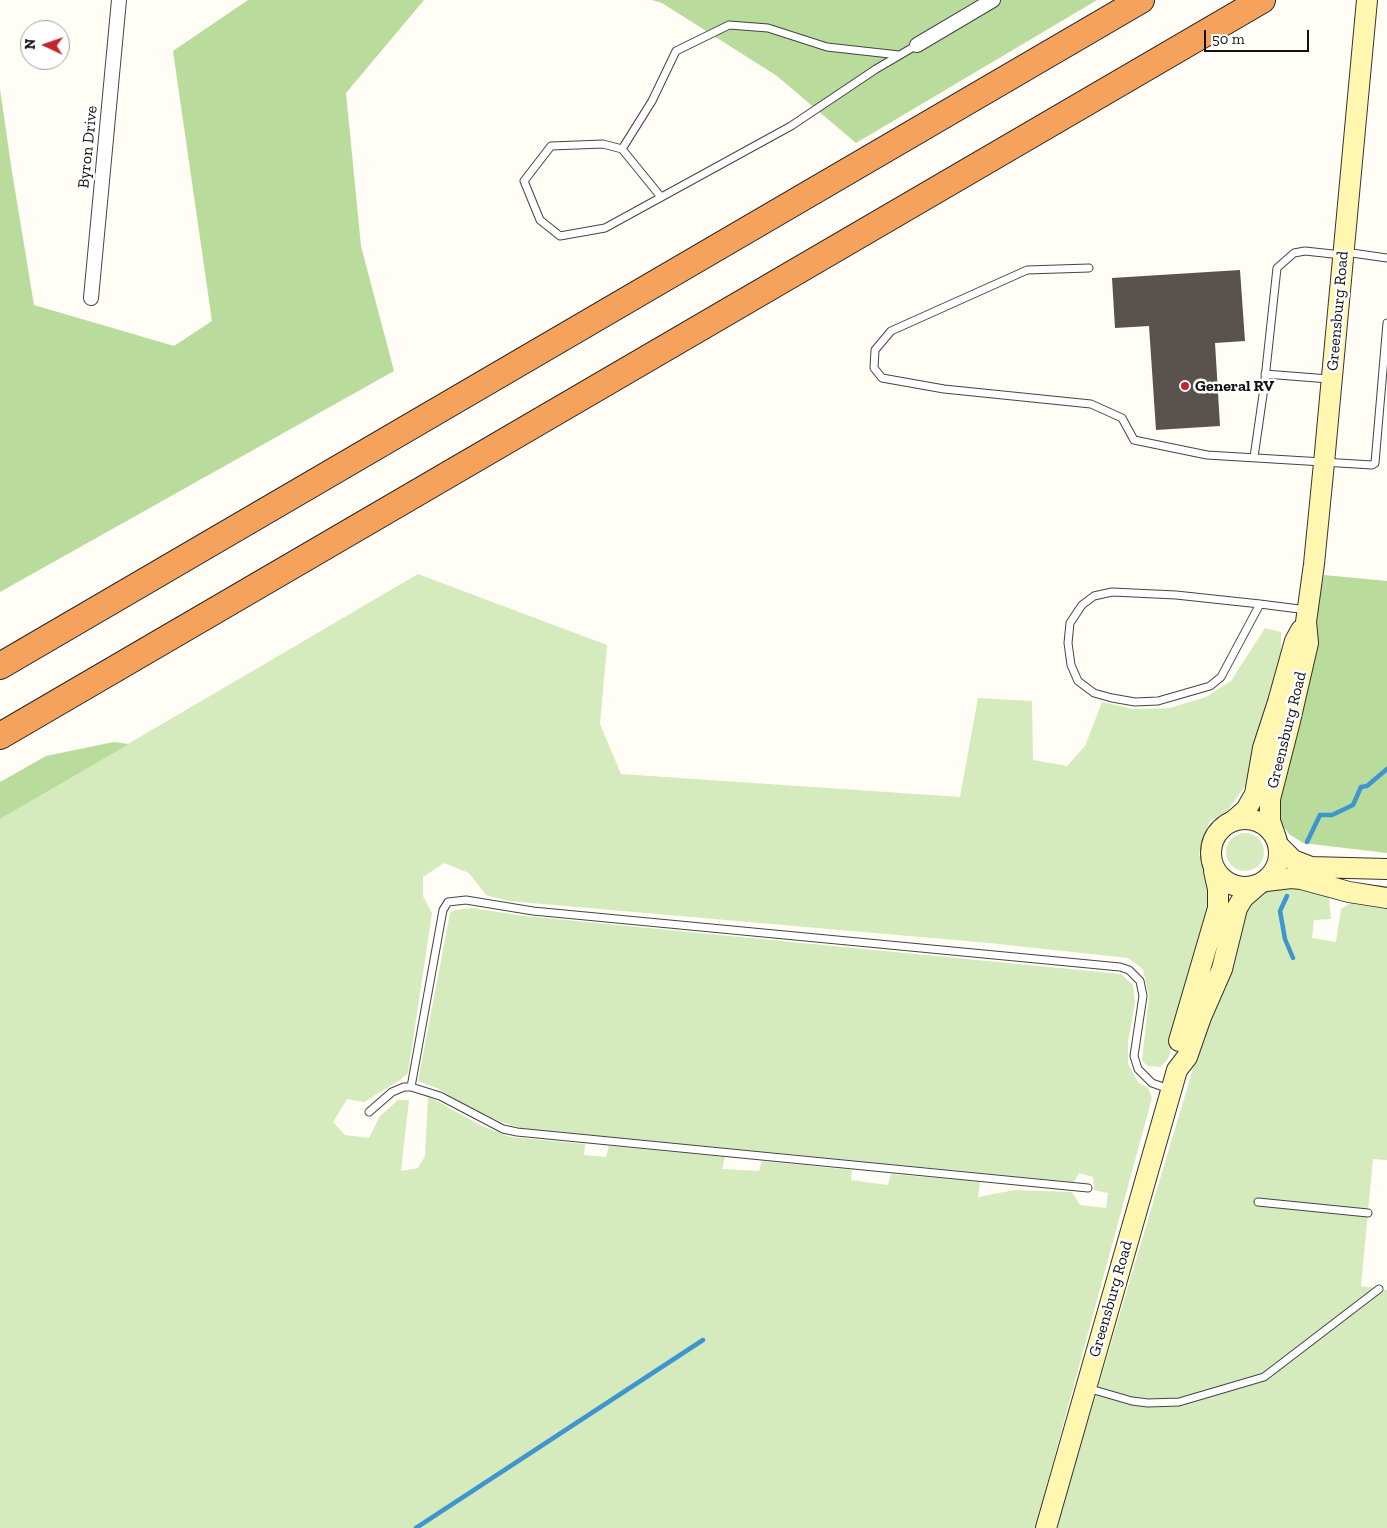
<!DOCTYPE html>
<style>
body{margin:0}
#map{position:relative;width:1387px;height:1528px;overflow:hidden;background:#fffdf5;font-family:"Zilla Slab",serif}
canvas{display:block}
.north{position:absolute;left:20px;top:20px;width:50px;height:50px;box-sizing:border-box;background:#fff;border:1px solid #a0a0a0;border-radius:50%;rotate:273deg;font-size:14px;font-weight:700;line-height:20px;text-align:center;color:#111}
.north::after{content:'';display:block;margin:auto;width:18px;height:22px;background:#c4262e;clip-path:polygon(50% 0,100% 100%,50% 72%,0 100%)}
.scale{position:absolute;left:1204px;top:30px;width:105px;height:22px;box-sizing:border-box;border:2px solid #111;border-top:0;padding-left:6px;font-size:15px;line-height:18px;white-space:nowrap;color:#111;-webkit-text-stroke:4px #fff;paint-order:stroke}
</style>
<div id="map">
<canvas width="1387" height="1528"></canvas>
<div class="north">N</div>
<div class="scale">50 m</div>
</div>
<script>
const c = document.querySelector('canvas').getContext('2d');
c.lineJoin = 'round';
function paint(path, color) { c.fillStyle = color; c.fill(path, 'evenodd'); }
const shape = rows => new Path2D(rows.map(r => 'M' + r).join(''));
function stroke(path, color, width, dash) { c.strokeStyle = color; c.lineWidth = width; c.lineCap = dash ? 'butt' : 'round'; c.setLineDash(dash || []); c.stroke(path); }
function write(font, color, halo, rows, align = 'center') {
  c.font = font + ' "Zilla Slab",serif'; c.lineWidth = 5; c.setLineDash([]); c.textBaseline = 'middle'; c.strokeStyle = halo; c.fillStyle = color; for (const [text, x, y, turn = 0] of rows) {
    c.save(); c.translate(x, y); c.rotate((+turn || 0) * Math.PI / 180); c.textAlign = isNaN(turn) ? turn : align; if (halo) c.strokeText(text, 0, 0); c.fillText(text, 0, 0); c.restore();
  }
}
paint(shape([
 [418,574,607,645,600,724,621,774,960,797,978,698,1032,701,1033,760,1067,766,1085,746,1102,702,1134,709,1170,708,1206,697,1231,681,1265,628,1281,632,1281,669,1247,783,1228,810,1209,822,1199,854,1209,886,1210,915,1168,1059,1160,1067,1148,1066,1142,1061,1149,996,1143,969,1128,958,989,943,508,901,486,895,469,873,444,863,423,877,423,896,432,913,408,1073,400,1080,364,1102,347,1099,333,1122,345,1135,369,1138,380,1116,398,1100,409,1100,401,1171,418,1168,425,1156,428,1096,480,1125,510,1137,585,1144,584,1155,606,1157,609,1146,725,1157,722,1169,759,1171,762,1161,852,1170,851,1180,888,1185,891,1174,980,1182,978,1197,1014,1190,1072,1192,1080,1205,1106,1208,1108,1193,1094,1190,1093,1177,1079,1173,1074,1182,520,1128,499,1121,467,1107,437,1088,418,1081,450,913,455,910,472,908,525,916,1121,974,1133,985,1135,1003,1128,1042,1128,1064,1138,1082,1148,1088,1152,1098,1035,1528,0,1528,0,819],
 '1226 852a19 19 0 1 1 38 0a19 19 0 1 1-38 0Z',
 [1275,886,1319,888,1329,898,1331,919,1314,920,1312,938,1336,942,1341,909,1359,898,1387,904,1387,1160,1373,1159,1361,1286,1387,1290,1387,1528,1056,1528,1240,911,1255,894]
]), '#d5ebbd');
paint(shape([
 [248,0,424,0,346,93,361,246,394,371,0,592,0,89,12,172,34,305,174,346,212,321,173,51],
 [652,0,1097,0,856,143,777,76,662,3],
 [1324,575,1387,581,1387,853,1303,843,1289,834,1281,823,1279,798],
 [114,742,129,744,0,819,0,782,46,756]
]), '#b9dc9c');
stroke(shape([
 [1307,842,1320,815,1332,815,1353,805,1361,787,1367,786,1387,769],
 [1287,896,1280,911,1285,939,1293,958],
 [416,1528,703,1340]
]), '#3f96cf', 4.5);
paint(shape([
 [1240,270,1245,341,1215,343,1220,426,1156,430,1149,326,1115,328,1112,278]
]), '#5a524d');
const lane = shape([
 [622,149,652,101,676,51,729,25,768,28,827,47,899,55],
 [661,197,622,149,603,144,551,146,524,181,540,220,560,236,605,228,791,126,876,69,917,45],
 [1345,252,1387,258],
 [1089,268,1027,270,891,331,875,350,874,368,882,378,944,389,1091,404,1122,418,1134,440,1207,455,1372,465,1375,463,1387,323],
 [1265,374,1329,379],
 [1254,457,1264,388,1277,268,1294,253,1305,251,1342,255],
 [1260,604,1221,677,1210,686,1158,701,1135,702,1112,698,1094,693,1078,681,1071,665,1068,643,1070,623,1082,605,1094,596,1112,592,1176,595,1260,604,1307,610],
 [411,1087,443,910,448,902,466,900,533,911,1120,967,1129,970,1140,981,1143,996,1134,1056,1138,1069,1152,1083,1169,1089],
 [369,1112,392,1092,404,1087,411,1087,440,1096,503,1129,517,1132,1088,1188],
 [1258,1202,1368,1213],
 [1087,1388,1132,1401,1148,1403,1179,1402,1264,1377,1379,1289]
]);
const street = shape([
 [917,45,993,0],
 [91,298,119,0]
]);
const secondary = shape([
 '1211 853a34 34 0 1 1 68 0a34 34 0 1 1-68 0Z',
 [1233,821,1246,810,1255,794,1263,748,1278,702,1295,641,1301,630],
 [1276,838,1270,821,1270,799,1290,721,1308,643,1306,622,1314,564,1324,463,1367,0],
 [1279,846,1293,860,1311,867,1387,869],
 [1266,881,1291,878,1301,879,1349,892,1387,898],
 [1179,1041,1218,908,1218,889,1214,871],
 [1046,1528,1177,1070,1187,1057,1201,1017,1222,969,1237,908,1243,898,1259,884]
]);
const highway = shape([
 [0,666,1141,0],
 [0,736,1262,0]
]);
stroke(lane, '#444', 9);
stroke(street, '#444', 16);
stroke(secondary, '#333', 22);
stroke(highway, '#222', 28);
stroke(lane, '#fff', 7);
stroke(street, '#fff', 14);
stroke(secondary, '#fff6b0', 20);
stroke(highway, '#f5a25d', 26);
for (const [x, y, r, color] of [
 [1185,386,5,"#c4262e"]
]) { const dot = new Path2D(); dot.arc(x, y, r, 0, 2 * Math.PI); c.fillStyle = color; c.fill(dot); stroke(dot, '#fff', 2); }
write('16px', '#111', '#fff', [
 ["Byron Drive",88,147,-84],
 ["Greensburg Road",1338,311,-85],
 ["Greensburg Road",1287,730,-76],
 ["Greensburg Road",1111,1299,-74]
]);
write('bold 16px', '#111', '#fff', [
 ["General RV",1195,386]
], 'left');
</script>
